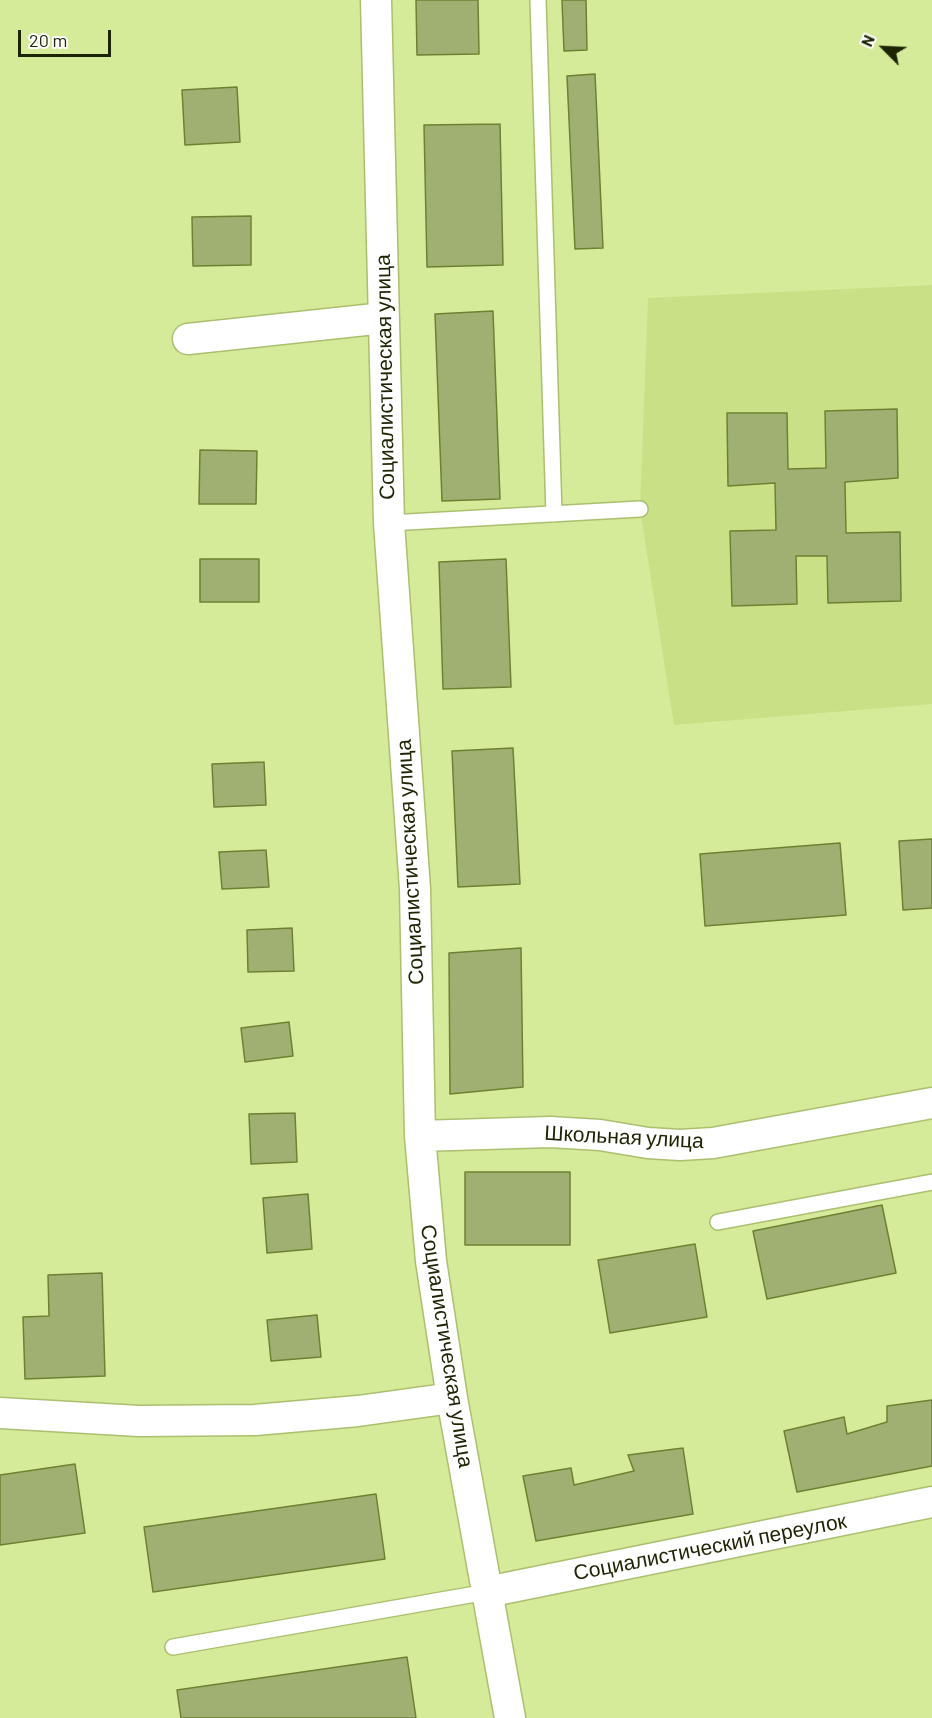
<!DOCTYPE html>
<meta charset="utf-8">
<style>
body{margin:0}
#map{position:relative;width:932px;height:1718px;overflow:hidden;background:#d5eb99;font-family:Barlow,sans-serif}
canvas{display:block}
.north{position:absolute;left:854px;top:18px;width:60px;height:60px;-webkit-text-stroke:4px #fff;paint-order:stroke;rotate:294deg;font-size:16px;font-weight:700;line-height:24px;text-align:center;color:#1d2403}
.north::after{content:'';display:block;margin:auto;width:21px;height:27px;background:#1d2403;clip-path:polygon(50% 0,100% 100%,50% 72%,0 100%)}
.scale{position:absolute;left:18px;top:30px;width:93px;height:27px;box-sizing:border-box;border:3px solid #1d2403;border-top:0;padding-left:8px;font-size:18px;line-height:21px;white-space:nowrap;color:#1d2403;-webkit-text-stroke:4px #fff;paint-order:stroke}
</style>
<div id="map">
<canvas width="932" height="1718"></canvas>
<div class="north">N</div>
<div class="scale">20 m</div>
</div>
<script>
const c = document.querySelector('canvas').getContext('2d');
c.lineJoin = 'round';
function paint(path, color) { c.fillStyle = color; c.fill(path, 'evenodd'); }
const shape = rows => new Path2D(rows.map(r => 'M' + r).join(''));
function stroke(path, color, width, dash) { c.strokeStyle = color; c.lineWidth = width; c.lineCap = dash ? 'butt' : 'round'; c.setLineDash(dash || []); c.stroke(path); }
function write(font, color, halo, rows, align = 'center') {
  c.font = font + ' Barlow,sans-serif'; c.lineWidth = 5; c.setLineDash([]); c.textBaseline = 'middle'; c.strokeStyle = halo; c.fillStyle = color; for (const [text, x, y, turn = 0] of rows) {
    c.save(); c.translate(x, y); c.rotate((+turn || 0) * Math.PI / 180); c.textAlign = isNaN(turn) ? turn : align; if (halo) c.strokeText(text, 0, 0); c.fillText(text, 0, 0); c.restore();
  }
}
paint(shape([
 [932,285,932,704,674,725,640,509,648,298]
]), '#c9e087');
const building = shape([
 [416,0,478,0,479,54,417,55,416,0],
 [562,0,586,0,587,50,564,51,562,0],
 [595,74,603,248,575,249,567,76,595,74],
 [237,87,240,142,185,145,182,90,237,87],
 [500,124,503,265,427,267,424,125,500,124],
 [251,216,251,265,193,266,192,217,251,216],
 [493,311,500,499,442,501,435,314,493,311],
 [897,409,898,478,845,482,846,533,900,532,901,601,828,603,827,556,796,556,797,604,732,606,730,531,776,530,775,483,728,486,727,413,787,413,788,469,826,468,825,411,897,409],
 [200,450,257,451,256,504,199,504,200,450],
 [200,559,259,559,259,602,200,602,200,559],
 [506,559,511,687,443,689,439,562,506,559],
 [513,748,520,884,458,887,452,751,513,748],
 [264,762,266,805,214,807,212,764,264,762],
 [932,839,932,908,903,910,899,841,932,839],
 [840,843,846,915,705,926,700,854,840,843],
 [266,850,269,887,222,889,219,852,266,850],
 [292,928,294,971,248,972,247,930,292,928],
 [521,948,523,1087,450,1094,449,953,521,948],
 [289,1022,293,1056,245,1062,241,1028,289,1022],
 [295,1113,297,1162,251,1164,249,1114,295,1113],
 [465,1172,570,1172,570,1245,465,1245,465,1172],
 [308,1194,312,1249,267,1253,263,1198,308,1194],
 [882,1205,896,1273,767,1299,753,1231,882,1205],
 [695,1244,707,1317,610,1333,598,1260,695,1244],
 [102,1273,105,1376,25,1379,23,1317,49,1316,48,1275,102,1273],
 [317,1315,321,1357,271,1361,267,1320,317,1315],
 [932,1400,932,1466,797,1492,784,1431,844,1417,847,1434,887,1422,887,1406,932,1400],
 [683,1448,693,1514,536,1541,523,1476,571,1468,574,1485,634,1471,628,1455,683,1448],
 [75,1464,85,1533,0,1545,0,1475,75,1464],
 [376,1494,385,1559,153,1592,144,1527,376,1494],
 [407,1657,416,1718,181,1718,177,1690,407,1657]
]);
paint(building, '#a0b073');
stroke(building, '#6f8131', 1.5);
const service = shape([
 [538,0,554,514],
 [389,523,640,509],
 [718,1222,932,1182],
 [173,1647,487,1592]
]);
const minor = shape([
 [376,0,389,523,415,889,420,1136,431,1261,452,1398,510,1718],
 [188,339,384,318],
 [420,1136,550,1132,600,1135,648,1143,680,1145,713,1143,932,1103],
 [0,1413,139,1421,255,1420,358,1411,452,1398],
 [487,1592,932,1502]
]);
stroke(service, '#abbf6f', 18);
stroke(minor, '#abbf6f', 33);
stroke(service, '#fff', 15);
stroke(minor, '#fff', 30);
write('21px', '#1d2403', '#fff', [
 ["Социалистическая улица",385,377,-91],
 ["Социалистическая улица",410,862,-93],
 ["Школьная улица",624,1137,3],
 ["Социалистическая улица",447,1346,81],
 ["Социалистический переулок",710,1547,-11]
]);
</script>
